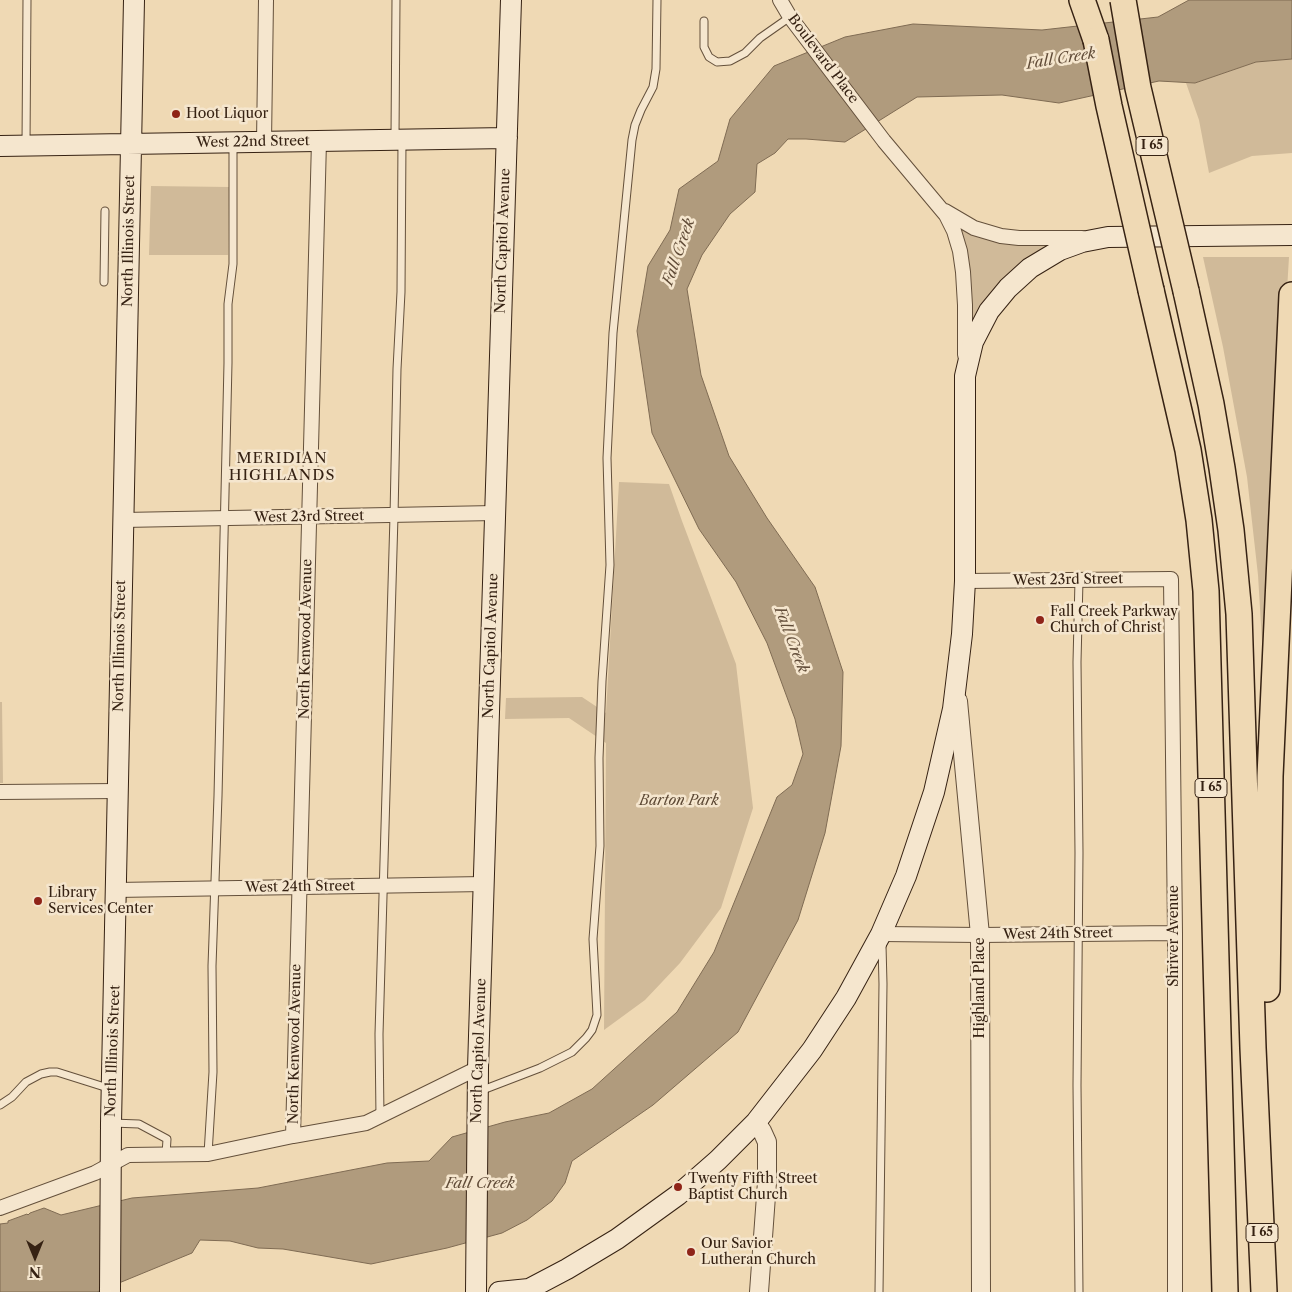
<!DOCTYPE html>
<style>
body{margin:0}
#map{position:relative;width:1292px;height:1292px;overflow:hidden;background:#efd9b4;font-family:"Libre Caslon Text",serif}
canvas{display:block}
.north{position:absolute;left:10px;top:1232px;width:50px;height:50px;-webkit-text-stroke:4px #f5e6ce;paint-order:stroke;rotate:180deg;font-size:14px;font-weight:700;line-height:20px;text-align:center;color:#362213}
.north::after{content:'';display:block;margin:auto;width:18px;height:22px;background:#362213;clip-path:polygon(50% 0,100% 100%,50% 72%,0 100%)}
</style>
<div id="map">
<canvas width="1292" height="1292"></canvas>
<div class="north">N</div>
</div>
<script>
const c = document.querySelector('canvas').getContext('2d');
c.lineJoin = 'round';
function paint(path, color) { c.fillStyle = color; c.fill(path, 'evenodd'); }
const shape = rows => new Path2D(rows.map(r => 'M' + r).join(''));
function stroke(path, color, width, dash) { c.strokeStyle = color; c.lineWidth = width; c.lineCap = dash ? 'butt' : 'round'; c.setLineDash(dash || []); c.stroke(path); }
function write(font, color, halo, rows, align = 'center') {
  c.font = font + ' "Libre Caslon Text",serif'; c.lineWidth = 5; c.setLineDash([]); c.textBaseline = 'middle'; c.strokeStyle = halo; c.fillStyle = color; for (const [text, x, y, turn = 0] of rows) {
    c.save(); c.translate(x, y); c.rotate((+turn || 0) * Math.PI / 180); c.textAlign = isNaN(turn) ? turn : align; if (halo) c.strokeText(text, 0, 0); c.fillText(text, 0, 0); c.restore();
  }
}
paint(shape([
 [1292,59,1292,153,1252,156,1209,173,1199,120,1186,83,1195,83,1256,62],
 [151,186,229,187,228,255,149,255],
 [959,227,980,237,1003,243,1057,244,971,325,972,299,970,273,966,249],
 [1203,257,1289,257,1264,675,1258,575,1247,477,1223,347],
 [619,482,669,484,682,521,736,664,753,808,721,908,680,963,645,1000,604,1030,606,743,569,718,505,719,506,698,582,697,606,713],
 [0,702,2,702,3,783,0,783]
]), '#d0ba99');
const water = shape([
 [1189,0,1292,0,1292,59,1256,62,1195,83,1159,81,1059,103,1002,95,917,97,845,142,806,139,788,139,775,153,757,164,755,192,730,214,702,255,687,289,701,375,729,456,767,518,815,587,843,672,841,746,825,833,798,920,738,1032,653,1105,572,1161,565,1183,552,1201,527,1220,502,1233,447,1248,371,1264,283,1249,258,1248,230,1241,200,1240,192,1253,97,1292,0,1292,0,1224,8,1223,8,1221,27,1214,28,1215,30,1213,44,1208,61,1215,132,1198,258,1188,387,1163,429,1161,452,1137,505,1122,549,1113,592,1089,677,1012,714,952,777,797,792,785,803,754,795,719,767,643,736,582,699,529,652,433,637,331,648,266,670,230,679,189,718,161,730,119,774,66,845,37,913,24,1042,30,1158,17,1189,0]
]);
paint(water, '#b09b7d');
stroke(water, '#7f6b53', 1);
const service = shape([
 [704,21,704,47,709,57,717,62,730,61,745,53,760,38,790,17],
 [395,137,396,0],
 [26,145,27,0],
 [104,282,105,211],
 [480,1091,540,1068,572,1052,586,1038,592,1030,597,1015,593,939,600,846,599,758,602,681,610,565,607,458,613,333,632,140,635,125,641,110,653,87,656,69,657,0],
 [0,1105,12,1097,26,1082,41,1074,50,1072,57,1072,111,1089],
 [380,1117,379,1034,394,516,397,369,401,292,402,140],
 [112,1123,139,1124,167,1139,166,1155],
 [208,1154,213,1072,212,966,218,796,228,363,228,304,233,264,233,143],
 [879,1292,883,984,882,945],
 [1079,1292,1077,1085,1079,853,1077,662,1079,580]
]);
const minor = shape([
 [780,0,790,17,884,141,946,215,954,231,960,251,963,272,965,305,965,355],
 [264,142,266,0],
 [945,211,974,228,1001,236,1019,238,1082,238],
 [123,520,495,513],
 [965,581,1171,579,1175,933,1175,1292],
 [0,792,118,791],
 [116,890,484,884],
 [881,934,980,935,1175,933],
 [293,1136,319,141],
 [0,1208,95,1173,128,1155,208,1154,293,1136,366,1123,478,1068]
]);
const tertiary = shape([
 [958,701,980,935,981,1292],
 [756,1122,762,1131,767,1142,767,1182,759,1292]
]);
const secondary = shape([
 [0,146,507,138],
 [110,1292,111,1123,134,0],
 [476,1292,478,1068,511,0],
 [499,1292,529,1289],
 [526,1292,529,1289,567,1269,617,1239,678,1195,718,1160,756,1122,812,1050,846,998,881,934,906,876,934,792,953,709,962,634,965,581,965,376,973,342,989,311,1008,288,1030,268,1060,250,1082,242,1108,237,1292,235]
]);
const motorway = shape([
 [1082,0,1096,40],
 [1151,290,1188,450,1199,520,1206,591,1225,1292],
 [1186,291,1211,404,1222,468,1231,530,1239,614,1253,1048,1264,1292],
 [1267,989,1270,776,1292,295]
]);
stroke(service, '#64503b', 9);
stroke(minor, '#64503b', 16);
stroke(tertiary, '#64503b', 20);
stroke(secondary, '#362213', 22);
stroke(motorway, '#362213', 28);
stroke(service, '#f5e6ce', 7);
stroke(minor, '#f5e6ce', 14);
stroke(tertiary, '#f5e6ce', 18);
stroke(secondary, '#f5e6ce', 20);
stroke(motorway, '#efd9b4', 25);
const motorwayBridge = shape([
 [1123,0,1138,88,1186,291],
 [1096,40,1109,106,1151,290]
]);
stroke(motorwayBridge, '#362213', 28, []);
stroke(motorwayBridge, '#efd9b4', 25);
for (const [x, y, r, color] of [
 [176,114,5,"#8f2418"],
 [1040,620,5,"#8f2418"],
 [38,901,5,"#8f2418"],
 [678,1187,5,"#8f2418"],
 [691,1252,5,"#8f2418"]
]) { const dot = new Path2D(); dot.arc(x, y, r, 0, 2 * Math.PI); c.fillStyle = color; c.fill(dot); stroke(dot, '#f5e6ce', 2); }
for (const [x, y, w] of [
 [1152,146,32],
 [1211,788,32],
 [1262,1233,32]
]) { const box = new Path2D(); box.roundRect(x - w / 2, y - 9.5, w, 19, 4); c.fillStyle = '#f5e6ce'; c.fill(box); stroke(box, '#362213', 1); }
write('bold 12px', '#362213', null, [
 ["I 65",1152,146],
 ["I 65",1211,788],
 ["I 65",1262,1233]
]);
write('14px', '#362213', '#f5e6ce', [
 ["Boulevard Place",823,59,53],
 ["West 22nd Street",253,142,-1],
 ["North Illinois Street",129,241,-89],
 ["North Capitol Avenue",503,241,-88],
 ["West 23rd Street",309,517,-1],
 ["West 23rd Street",1068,580,-1],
 ["North Kenwood Avenue",306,639,-89],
 ["North Illinois Street",120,646,-89],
 ["North Capitol Avenue",491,646,-88],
 ["West 24th Street",300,887,-1],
 ["West 24th Street",1058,934,-1],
 ["Shriver Avenue",1174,936,-90],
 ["Highland Place",980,988,-90],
 ["North Kenwood Avenue",295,1044,-89],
 ["North Illinois Street",113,1051,-88],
 ["North Capitol Avenue",479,1051,-88]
]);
write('14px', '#362213', '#f5e6ce', [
 ["Hoot Liquor",186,114],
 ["Fall Creek Parkway",1050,612],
 ["Church of Christ",1050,628],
 ["Library",48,893],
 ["Services Center",48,909],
 ["Twenty Fifth Street",688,1179],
 ["Baptist Church",688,1195],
 ["Our Savior",701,1244],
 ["Lutheran Church",701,1260]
], 'left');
write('italic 14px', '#5c4834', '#f5e6ce', [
 ["Barton Park",679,801]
]);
write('italic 15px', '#614c38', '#f5e6ce', [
 ["Fall Creek",1061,59,-9],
 ["Fall Creek",679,252,-71],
 ["Fall Creek",791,640,69],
 ["Fall Creek",480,1184]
]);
c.letterSpacing = '1px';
write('15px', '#362213', '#f5e6ce', [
 ["MERIDIAN",282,459],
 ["HIGHLANDS",282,476]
]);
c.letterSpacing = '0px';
</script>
